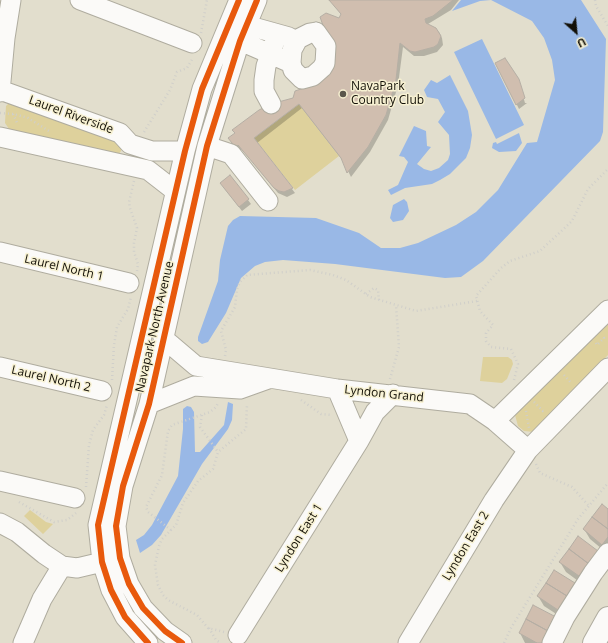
<!DOCTYPE html>
<style>
body{margin:0}
#map{position:relative;width:608px;height:643px;overflow:hidden;background:#e2decd;font-family:"Open Sans",sans-serif}
canvas{display:block}
.north{position:absolute;left:556px;top:12px;width:40px;height:40px;-webkit-text-stroke:3px #f7f1d2;paint-order:stroke;rotate:153deg;font-size:11px;font-weight:700;line-height:16px;text-align:center;color:#120f06}
.north::after{content:'';display:block;margin:auto;width:14px;height:18px;background:#120f06;clip-path:polygon(50% 0,100% 100%,50% 72%,0 100%)}
</style>
<div id="map">
<canvas width="608" height="643"></canvas>
<div class="north">U</div>
</div>
<script>
const c = document.querySelector('canvas').getContext('2d');
c.lineJoin = 'round';
function paint(path, color) { c.fillStyle = color; c.fill(path, 'evenodd'); }
const shape = rows => new Path2D(rows.map(r => 'M' + r).join(''));
function stroke(path, color, width, dash) { c.strokeStyle = color; c.lineWidth = width; c.lineCap = dash ? 'butt' : 'round'; c.setLineDash(dash || []); c.stroke(path); }
function write(font, color, halo, rows, align = 'center') {
  c.font = font + ' "Open Sans",sans-serif'; c.lineWidth = 3; c.setLineDash([]); c.textBaseline = 'middle'; c.strokeStyle = halo; c.fillStyle = color; for (const [text, x, y, turn = 0] of rows) {
    c.save(); c.translate(x, y); c.rotate((+turn || 0) * Math.PI / 180); c.textAlign = isNaN(turn) ? turn : align; if (halo) c.strokeText(text, 0, 0); c.fillText(text, 0, 0); c.restore();
  }
}
paint(shape([
 [10,102,118,141,121,146,121,151,118,155,11,132,5,123,6,106],
 [299,104,339,156,295,190,254,138],
 [608,320,608,355,534,432,524,431,518,426,515,415,520,407],
 [483,357,508,357,512,360,513,364,507,379,502,383,480,381],
 [30,510,46,522,53,524,43,534,24,516]
]), '#ded19c');
paint(shape([
 [461,0,581,0,606,39,603,132,600,141,483,261,461,277,445,278,335,264,283,260,265,262,255,266,241,278,226,313,208,342,202,344,198,341,198,337,218,281,220,260,228,226,233,220,240,216,316,218,359,233,381,248,400,248,418,243,456,225,476,212,498,190,527,143,537,142,555,80,552,60,544,38,532,21,491,0,480,1,452,11],
 [482,39,524,125,496,139,454,52],
 [450,75,468,111,472,135,470,148,466,158,450,174,440,180,432,184,405,188,391,195,388,190,398,185,408,162,404,157,399,156,414,126,426,131,427,146,431,147,417,164,424,169,431,171,439,168,448,160,450,154,449,135,438,122,445,112,438,99,427,97,424,90,431,80,437,83],
 [519,133,522,143,516,151,499,152,492,148,493,143,496,142,497,144],
 [404,199,407,202,409,211,403,220,393,222,390,218,393,205],
 [228,402,233,404,232,420,228,429,202,464,161,535,152,545,140,553,136,540,144,535,152,525,178,476,183,429,183,409,187,406,191,407,194,412,195,452,200,452,224,425]
]), '#99b8e6');
paint(shape([
 [330,0,459,0,451,10,428,24,428,26,439,32,442,38,443,45,437,52,424,56,414,56,403,47,398,85,388,120,370,152,351,177,343,161,302,108,257,143,295,193,287,197,278,193,242,149,239,152,229,138,318,83,330,36,322,23,321,17,340,19,342,15],
 [496,63,518,79,525,103,527,103,519,109],
 [224,188,248,200,251,204,242,211],
 [608,510,608,554,590,539,584,529],
 [578,537,585,586,566,572,560,562],
 [554,571,575,584,580,594,564,619,544,606,538,596],
 [520,633,553,643,525,643]
]), '#0003');
const building = shape([
 [329,0,453,0,433,16,425,19,426,23,436,28,441,36,438,44,434,47,415,52,410,51,400,43,396,80,386,115,368,147,347,173,341,158,299,104,254,138,293,188,284,192,279,191,274,188,238,145,236,148,228,138,235,133,232,130,259,110,271,104,293,98,295,91,310,86,325,31,320,17,326,13,339,18,341,14,329,0],
 [505,58,519,79,525,98,516,105,495,63,505,58],
 [230,175,249,199,239,207,220,183,230,175],
 [602,504,608,509,608,529,592,517,602,504],
 [592,517,608,529,608,537,602,545,583,529,592,517],
 [578,536,598,551,589,564,569,549,578,536],
 [569,549,589,564,579,576,559,562,569,549],
 [554,570,575,583,567,596,546,583,554,570],
 [546,583,567,596,558,610,537,596,546,583],
 [533,605,556,617,548,631,526,619,533,605],
 [526,619,548,631,542,643,537,643,519,633,526,619]
]);
paint(building, '#d0beaf');
stroke(building, '#b5aea4', 1);
const minor = shape([
 [80,0,192,43],
 [246,25,289,37],
 [316,32,326,46,325,63,322,68,313,76,302,79,293,70,291,63,292,50,298,39,310,33,316,32],
 [229,36,291,63],
 [0,90,120,133,130,144,152,151,185,151],
 [0,92,5,38,11,0],
 [271,104,264,91,264,80,266,66,277,35],
 [0,137,148,170,175,191],
 [207,146,231,154,268,201],
 [0,252,129,283],
 [163,338,196,366,337,389,470,404,495,421,528,450],
 [0,367,102,391],
 [337,389,359,441],
 [149,404,194,386,240,389,268,379],
 [495,421,608,310],
 [0,481,75,498],
 [0,523,17,532,44,554,62,566,77,568,115,559],
 [238,635,359,441,375,412,393,394],
 [23,643,42,599,62,566],
 [148,643,125,617,111,590,102,562,98,525,185,151,202,89,239,0],
 [182,643,165,631,143,608,129,584,120,558,116,526,123,486,149,404,207,146,240,41,257,0],
 [408,643,494,500,528,450,608,368],
 [552,643,565,617,593,573,608,553]
]);
const major = shape([
 [594,643,608,618]
]);
stroke(minor, '#afac9f', 21);
stroke(major, '#afac9f', 24);
stroke(shape([
 [595,0,596,6,608,26],
 [201,33,207,0],
 [0,113,13,114,28,118,49,131],
 [13,114,18,125],
 [144,132,170,90,177,72,187,68,193,58],
 [134,181,129,202,130,208,137,228,134,243,134,252,138,264,137,271],
 [366,294,374,288,378,290,379,300],
 [596,343,597,345,604,338,603,337],
 [225,356,226,350,221,331,235,307,237,289,240,282,247,275,310,270,333,275,346,280,370,297,416,311,477,301],
 [564,375,572,384],
 [390,379,399,347,396,305],
 [112,380,114,345,117,327,128,309,131,297],
 [514,380,518,364,511,349,491,347,486,341,486,333,493,325,480,311,476,296,501,268,510,261,540,251,572,221,588,189,608,169],
 [301,400,321,414,331,415],
 [534,402,543,411,545,410],
 [526,411,529,428],
 [202,415,200,427,218,452],
 [536,464,540,473,572,487,588,505],
 [86,487,89,445,93,430,104,415,107,405],
 [19,502,54,522,67,520,76,513],
 [171,530,148,512,146,507,162,475,168,431,172,425,210,412,216,407,218,403],
 [209,628,216,640,221,643],
 [224,632,208,628,197,615,168,600,163,595,158,585,155,565,159,546,162,539,176,525,183,503,198,481,213,469,218,452,246,429,247,404],
 [504,643,511,628,578,519,608,483]
]), '#d0cfca', 2.5, [1, 3]);
stroke(minor, '#fbfaf8', 19);
stroke(major, '#fbfaf8', 22);
stroke(shape([
 [148,643,125,617,111,590,102,562,98,525,185,151,202,89,239,0],
 [182,643,165,631,143,608,129,584,120,558,116,526,123,486,149,404,207,146,240,41,257,0]
]), '#e8590c', 6);
for (const [x, y, r, color] of [
 [343,94,4,"#5b574c"]
]) { const dot = new Path2D(); dot.arc(x, y, r, 0, 2 * Math.PI); c.fillStyle = color; c.fill(dot); stroke(dot, '#f7f1d2', 1.5); }
write('12px', '#120f06', '#f7f1d2', [
 ["NavaPark",351,87],
 ["Country Club",351,101]
], 'left');
write('12px', '#120f06', '#f7f1d2', [
 ["Laurel Riverside",71,115,20],
 ["Laurel North 1",64,268,13],
 ["Navapark North Avenue",155,327,-77],
 ["Laurel North 2",51,379,13],
 ["Lyndon Grand",384,394,6],
 ["Lyndon East 1",299,538,-58],
 ["Lyndon East 2",466,546,-59]
]);
</script>
